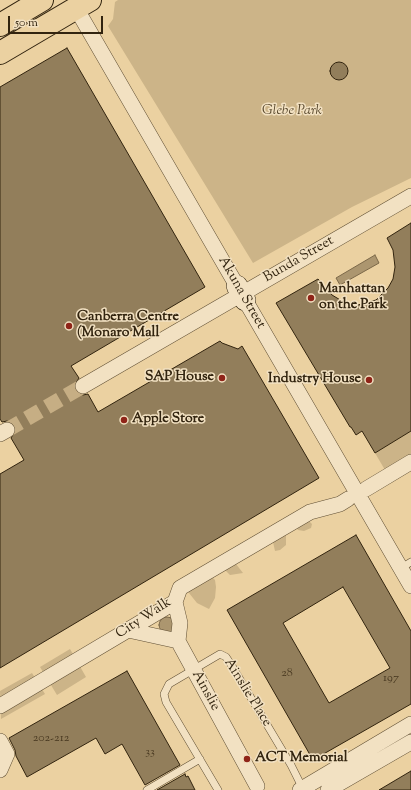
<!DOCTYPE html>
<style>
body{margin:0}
#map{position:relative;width:411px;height:790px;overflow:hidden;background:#ebd1a1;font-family:"Sorts Mill Goudy",serif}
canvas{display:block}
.scale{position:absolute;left:8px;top:16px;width:95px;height:18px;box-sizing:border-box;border:2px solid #32240f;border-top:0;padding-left:5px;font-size:12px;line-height:14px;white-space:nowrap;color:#32240f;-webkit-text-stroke:3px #f2e1c2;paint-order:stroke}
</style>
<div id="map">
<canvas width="411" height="790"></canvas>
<div class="scale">50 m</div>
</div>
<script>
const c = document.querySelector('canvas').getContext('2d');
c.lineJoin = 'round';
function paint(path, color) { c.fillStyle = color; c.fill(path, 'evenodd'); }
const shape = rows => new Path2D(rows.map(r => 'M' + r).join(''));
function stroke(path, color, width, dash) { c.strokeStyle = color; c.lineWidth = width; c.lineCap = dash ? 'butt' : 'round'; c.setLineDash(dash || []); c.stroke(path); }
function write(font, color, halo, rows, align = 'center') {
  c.font = font + ' "Sorts Mill Goudy",serif'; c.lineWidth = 3; c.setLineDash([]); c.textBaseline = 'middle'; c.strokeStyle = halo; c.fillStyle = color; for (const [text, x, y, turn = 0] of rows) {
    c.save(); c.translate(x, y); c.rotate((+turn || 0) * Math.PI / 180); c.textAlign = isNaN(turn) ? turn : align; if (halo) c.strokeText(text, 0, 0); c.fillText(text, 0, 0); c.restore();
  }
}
paint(shape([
 [118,0,411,0,411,178,352,207,253,263,108,26,113,19,115,2],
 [411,431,411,455,385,470,375,453],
 [306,518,312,524,311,528,304,531,298,530,297,528],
 [286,535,286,545,280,550,275,551,273,542],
 [236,564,243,573,230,575,223,568],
 [213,578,215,580,216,587,215,598,209,609,197,603,185,588,203,579],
 [70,649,86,677,57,695,40,667],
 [32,673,45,694,1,719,0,691]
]), '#ccb488');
const water = shape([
 [375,255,379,263,340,285,336,278,375,255],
 '159 625a8 8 0 1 1 16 0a8 8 0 1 1-16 0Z'
]);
paint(water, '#ac966f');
stroke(water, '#7b6849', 1);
const building = shape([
 [67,48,205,287,71,366,79,378,74,386,75,391,83,395,88,394,98,412,220,341,222,343,238,349,242,346,319,478,0,668,0,474,24,460,11,438,16,430,15,425,7,421,2,422,0,419,0,87,67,48],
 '330 71a9 9 0 1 1 18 0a9 9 0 1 1-18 0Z',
 [411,223,411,431,375,453,362,431,356,435,351,427,350,427,276,303,318,279,332,295,342,301,358,305,376,300,388,288,393,279,395,267,393,250,387,238,411,223],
 [356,535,411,631,411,704,313,760,227,610,356,535],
 [343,587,390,668,329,703,283,623,343,587],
 [127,671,180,765,145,785,122,744,105,754,96,738,27,777,16,756,15,750,9,738,127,671],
 [411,771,411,790,379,790,411,771],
 [185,774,186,777,188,776,195,790,157,790,185,774]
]);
paint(building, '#927e5b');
stroke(building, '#32240f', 1);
stroke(shape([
 [7,430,83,386]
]), '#c6ae84', 15, [15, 8]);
const lane = shape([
 [401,568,411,562],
 [147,790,200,759],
 [218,790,166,702,164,694,169,684,220,654,226,657,232,666,291,765,303,789]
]);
const street = shape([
 [76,8,237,286],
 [245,300,411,586],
 [83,386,411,196],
 [0,434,7,430],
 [366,489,411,462],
 [175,602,180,623,178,641],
 [128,630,178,641,257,786],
 [0,706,175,602,180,588,310,512,340,504,348,499],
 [0,741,7,754,0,770],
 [300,790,411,724],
 [328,790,411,742]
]);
const secondary = shape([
 [237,286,245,300]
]);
const primary = shape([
 [0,25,42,0],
 [0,53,90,0]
]);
stroke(lane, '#604f34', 8);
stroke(street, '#604f34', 16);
stroke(secondary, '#32240f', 22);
stroke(primary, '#32240f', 24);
stroke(lane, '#f2e1c2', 7);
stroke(street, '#f2e1c2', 15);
stroke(secondary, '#f2e1c2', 21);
stroke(primary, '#ebd1a1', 22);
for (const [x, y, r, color] of [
 [311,298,4,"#8f2418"],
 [69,326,4,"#8f2418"],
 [222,378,4,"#8f2418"],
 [369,380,4,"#8f2418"],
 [124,420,4,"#8f2418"],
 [247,759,4,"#8f2418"]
]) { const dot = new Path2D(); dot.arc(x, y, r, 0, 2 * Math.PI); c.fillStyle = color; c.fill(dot); stroke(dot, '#f2e1c2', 1.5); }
write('12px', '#4a3a22', null, [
 ["28",287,674],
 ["197",391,679],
 ["202-212",51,739],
 ["33",150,753]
]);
write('italic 14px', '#58482d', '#f2e1c2', [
 ["Glebe Park",292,112]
]);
write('14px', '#32240f', '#f2e1c2', [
 ["Bunda Street",299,260,-30],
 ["Akuna Street",241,293,60],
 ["City Walk",144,619,-33],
 ["Ainslie",205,691,61],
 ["Ainslie Place",247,693,58]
]);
write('bold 14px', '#32240f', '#f2e1c2', [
 ["Manhattan",319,290],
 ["on the Park",319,306],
 ["Canberra Centre",77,318],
 ["(Monaro Mall",77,334],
 ["SAP House",214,378,"right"],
 ["Industry House",361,380,"right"],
 ["Apple Store",132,420],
 ["ACT Memorial",255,759]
], 'left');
</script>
